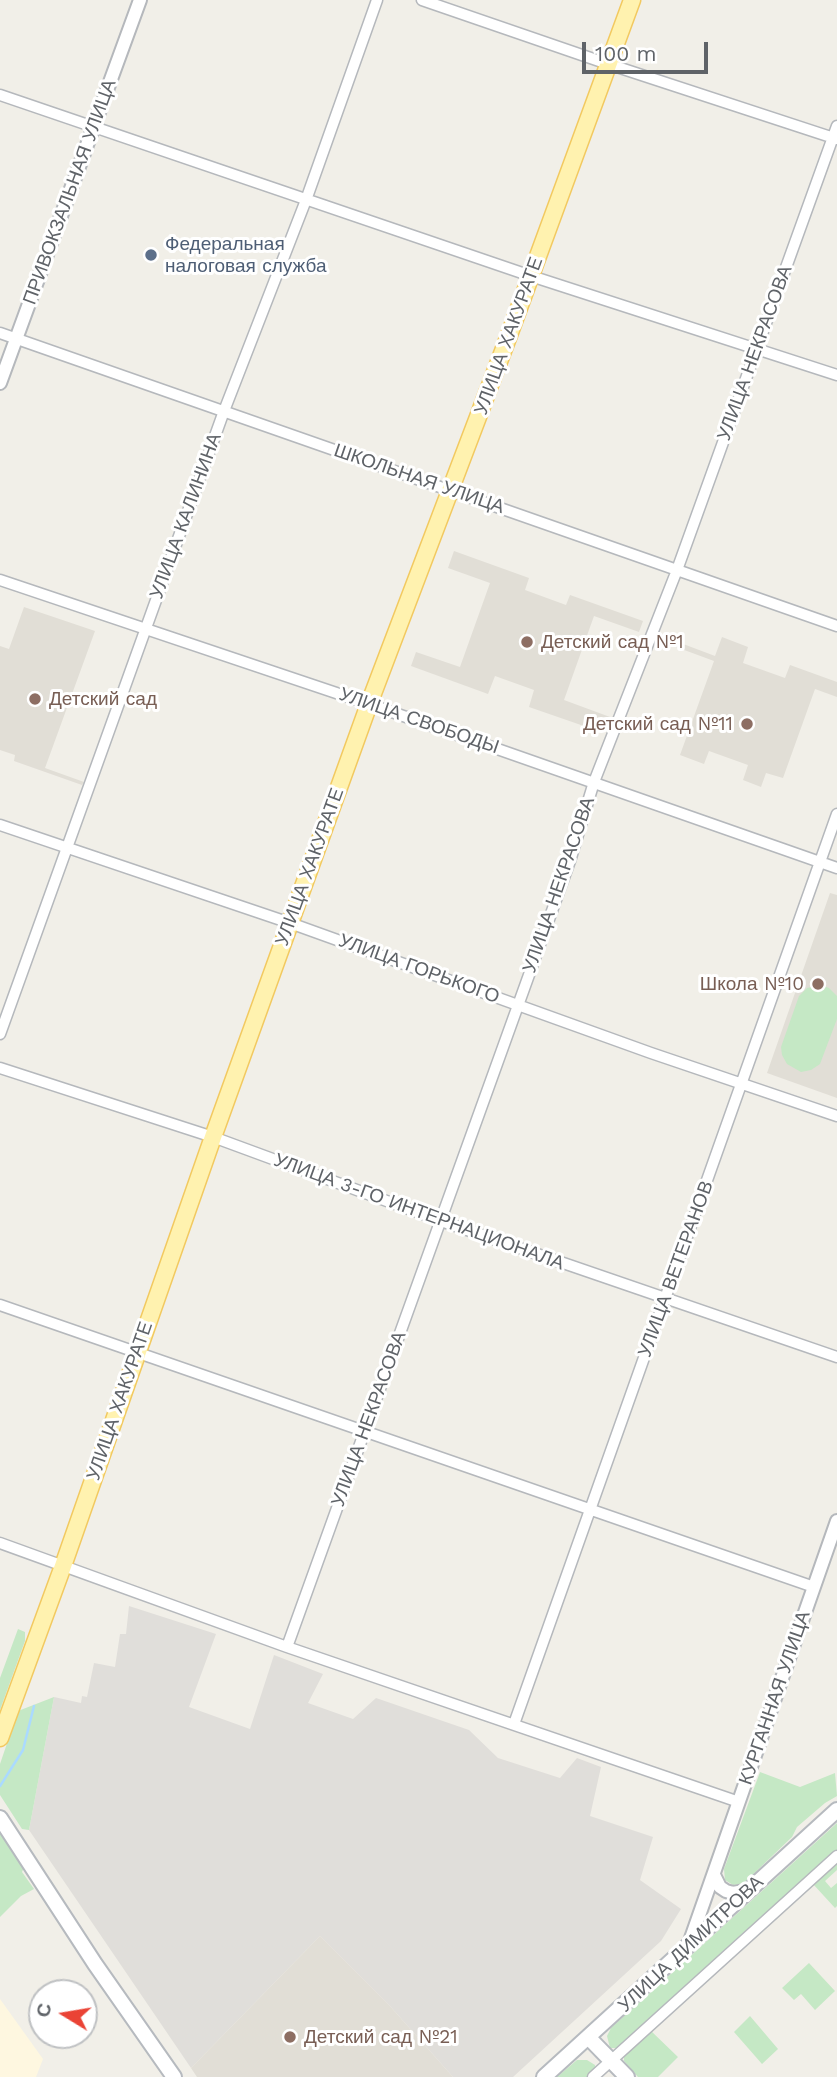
<!DOCTYPE html>
<meta charset="utf-8">
<style>
body{margin:0}
#map{position:relative;width:837px;height:2077px;overflow:hidden;background:#f1efe8;font-family:"Work Sans",sans-serif}
canvas{display:block}
.north{position:absolute;left:28px;top:1979px;width:70px;height:70px;box-sizing:border-box;background:#fff;border:2px solid #bfc1c3;border-radius:50%;rotate:281deg;font-size:19px;font-weight:700;line-height:28px;text-align:center;color:#5f6368}
.north::after{content:'';display:block;margin:auto;width:24px;height:32px;background:#ea4335;clip-path:polygon(50% 0,100% 100%,50% 72%,0 100%)}
.scale{position:absolute;left:582px;top:42px;width:126px;height:32px;box-sizing:border-box;border:4px solid #5f6368;border-top:0;padding-left:9px;font-size:21px;line-height:24px;white-space:nowrap;color:#5f6368;-webkit-text-stroke:5px #fff;paint-order:stroke}
</style>
<div id="map">
<canvas width="837" height="2077"></canvas>
<div class="north">С</div>
<div class="scale">100 m</div>
</div>
<script>
const c = document.querySelector('canvas').getContext('2d');
c.lineJoin = 'round';
function paint(path, color) { c.fillStyle = color; c.fill(path, 'evenodd'); }
const shape = rows => new Path2D(rows.map(r => 'M' + r).join(''));
function stroke(path, color, width, dash) { c.strokeStyle = color; c.lineWidth = width; c.lineCap = dash ? 'butt' : 'round'; c.setLineDash(dash || []); c.stroke(path); }
function write(font, color, halo, rows, align = 'center') {
  c.font = font + ' "Work Sans",sans-serif'; c.lineWidth = 6; c.setLineDash([]); c.textBaseline = 'middle'; c.strokeStyle = halo; c.fillStyle = color; for (const [text, x, y, turn = 0] of rows) {
    c.save(); c.translate(x, y); c.rotate((+turn || 0) * Math.PI / 180); c.textAlign = isNaN(turn) ? turn : align; if (halo) c.strokeText(text, 0, 0); c.fillText(text, 0, 0); c.restore();
  }
}
paint(shape([
 [0,1999,43,2059,36,2077,0,2077]
]), '#fef7e0');
paint(shape([
 [129,1606,216,1634,189,1707,250,1729,274,1655,323,1674,308,1703,353,1719,376,1698,469,1730,498,1758,560,1778,577,1758,601,1767,590,1816,653,1837,640,1880,681,1909,661,1941,513,2077,453,2077,390,2006,320,1936,191,2068,29,1830,54,1697,81,1703,82,1696,87,1697,94,1663,115,1667,120,1634,126,1634]
]), '#e0deda');
paint(shape([
 [454,551,529,578,525,590,566,605,570,595,643,621,639,632,594,616,564,700,610,717,604,733,529,707,534,690,495,676,488,694,411,666,416,652,460,667,490,583,448,568],
 [24,607,95,631,45,768,84,782,82,785,14,761,15,755,0,750,0,646,9,649],
 [722,637,748,647,743,663,785,678,790,665,837,682,837,697,815,689,783,778,766,773,761,787,743,780,748,765,709,751,704,764,680,755,714,661,668,644,670,639,715,656],
 [830,893,837,895,837,1098,767,1073],
 [320,1936,390,2006,453,2077,197,2077,191,2068]
]), '#e1ded6');
paint(shape([
 [821,985,829,988,837,996,837,1019,820,1064,811,1070,801,1072,787,1064,782,1055,781,1047,799,996,807,988],
 [18,1629,25,1632,25,1641,0,1710,0,1678],
 [54,1697,29,1830,22,1829,0,1795,0,1764,18,1711],
 [760,1772,800,1787,835,1773,837,1796,825,1803,797,1827,792,1837,743,1884,733,1885,725,1880,724,1869],
 [837,1823,837,1851,620,2048,610,2048,607,2036,611,2028],
 [0,1832,25,1865,22,1872,34,1889,21,1896,0,1917],
 [837,1862,837,1870,825,1881,831,1888,837,1883,837,1906,835,1908,813,1884],
 [809,1963,835,1991,815,2010,801,1994,794,2000,782,1988],
 [750,2016,778,2049,762,2064,734,2032],
 [650,2030,678,2057,658,2077,638,2077,624,2061,624,2056],
 [577,2060,587,2060,595,2065,595,2068,589,2077,557,2077]
]), '#c5e8c5');
stroke(shape([
 [0,1786,23,1750,34,1706]
]), '#aadaff', 2.5);
const minor = shape([
 [422,0,608,64,837,139],
 [0,95,531,276,837,375],
 [0,333,837,626],
 [0,580,369,704,837,868],
 [0,825,290,923,651,1053,837,1116],
 [0,1034,224,411,306,200,377,0],
 [0,1068,213,1137,441,1221,837,1357],
 [0,1305,814,1587],
 [0,1543,287,1647,739,1802],
 [287,1647,570,861,594,782,677,570,837,126],
 [514,1724,837,814],
 [593,2077,837,1856]
]);
const tertiary = shape([
 [0,383,140,0],
 [714,1875,720,1887,726,1891,733,1893,749,1890],
 [689,1944,837,1521]
]);
const secondary = shape([
 [0,1818,95,1964,174,2077],
 [589,2038,627,2077],
 [544,2077,837,1810]
]);
const primary = shape([
 [0,1738,63,1566,213,1137,369,704,508,338,632,0]
]);
stroke(minor, '#b5b8bc', 13);
stroke(tertiary, '#b5b8bc', 16);
stroke(secondary, '#b6babf', 18);
stroke(primary, '#f2c960', 19);
stroke(minor, '#fff', 10);
stroke(tertiary, '#fff', 12);
stroke(secondary, '#fff', 14);
stroke(primary, '#fff2af', 16);
for (const [x, y, r, color] of [
 [151,255,7,"#5c6f8a"],
 [527,642,7,"#8d6e63"],
 [35,699,7,"#8d6e63"],
 [747,724,7,"#8d6e63"],
 [818,984,7,"#8d6e63"],
 [290,2037,7,"#8d6e63"]
]) { const dot = new Path2D(); dot.arc(x, y, r, 0, 2 * Math.PI); c.fillStyle = color; c.fill(dot); stroke(dot, '#fff', 2.5); }
write('19px', '#5f6368', '#fff', [
 ["ПРИВОКЗАЛЬНАЯ УЛИЦА",70,192,-70],
 ["УЛИЦА ХАКУРАТЕ",509,336,-70],
 ["УЛИЦА НЕКРАСОВА",755,353,-70],
 ["ШКОЛЬНАЯ УЛИЦА",419,479,19],
 ["УЛИЦА КАЛИНИНА",186,516,-70],
 ["УЛИЦА СВОБОДЫ",419,721,19],
 ["УЛИЦА ХАКУРАТЕ",310,867,-70],
 ["УЛИЦА НЕКРАСОВА",559,885,-71],
 ["УЛИЦА ГОРЬКОГО",419,969,20],
 ["УЛИЦА 3-ГО ИНТЕРНАЦИОНАЛА",419,1212,20],
 ["УЛИЦА ВЕТЕРАНОВ",676,1269,-70],
 ["УЛИЦА ХАКУРАТЕ",120,1401,-71],
 ["УЛИЦА НЕКРАСОВА",369,1419,-70],
 ["КУРГАННАЯ УЛИЦА",775,1698,-71],
 ["УЛИЦА ДИМИТРОВА",691,1944,-43]
]);
write('19px', '#4e5e75', '#fff', [
 ["Федеральная",165,244],
 ["налоговая служба",165,266]
], 'left');
write('19px', '#785e54', '#fff', [
 ["Детский сад №1",541,642],
 ["Детский сад",49,699],
 ["Детский сад №11",733,724,"right"],
 ["Школа №10",804,984,"right"],
 ["Детский сад №21",304,2037]
], 'left');
</script>
